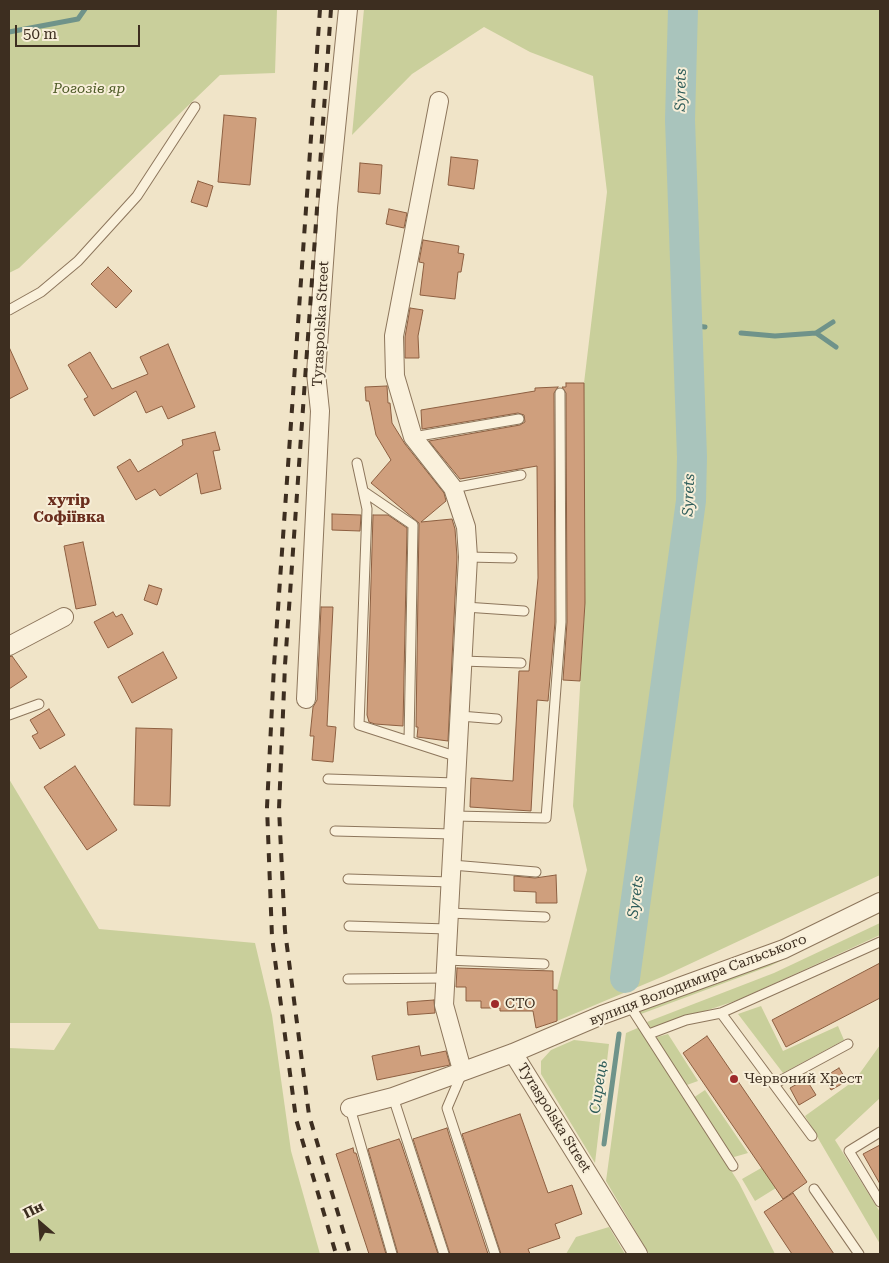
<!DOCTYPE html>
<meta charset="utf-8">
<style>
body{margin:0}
#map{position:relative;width:889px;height:1263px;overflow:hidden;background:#f0e4c8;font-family:"Roboto Serif",serif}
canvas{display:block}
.frame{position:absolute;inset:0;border:10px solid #3d2e20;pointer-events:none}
.north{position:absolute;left:15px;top:1198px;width:50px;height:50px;-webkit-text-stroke:4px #f7eed8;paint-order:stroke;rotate:333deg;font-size:14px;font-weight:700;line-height:20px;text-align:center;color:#3d2e20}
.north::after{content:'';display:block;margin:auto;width:18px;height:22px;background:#3d2e20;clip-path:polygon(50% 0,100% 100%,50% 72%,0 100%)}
.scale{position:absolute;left:15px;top:25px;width:125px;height:22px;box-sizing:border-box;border:2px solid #3d2e20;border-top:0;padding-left:6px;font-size:15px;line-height:18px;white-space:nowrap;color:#3d2e20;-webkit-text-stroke:4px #f7eed8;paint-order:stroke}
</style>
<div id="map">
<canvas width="889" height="1263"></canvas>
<div class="frame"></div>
<div class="north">Пн</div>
<div class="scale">50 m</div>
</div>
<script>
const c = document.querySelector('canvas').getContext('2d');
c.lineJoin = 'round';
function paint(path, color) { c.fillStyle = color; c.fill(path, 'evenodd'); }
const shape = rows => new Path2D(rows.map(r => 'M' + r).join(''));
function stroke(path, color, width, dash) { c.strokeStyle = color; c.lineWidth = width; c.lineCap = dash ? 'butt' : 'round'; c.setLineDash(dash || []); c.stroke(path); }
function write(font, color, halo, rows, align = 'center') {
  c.font = font + ' "Roboto Serif",serif'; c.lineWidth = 4; c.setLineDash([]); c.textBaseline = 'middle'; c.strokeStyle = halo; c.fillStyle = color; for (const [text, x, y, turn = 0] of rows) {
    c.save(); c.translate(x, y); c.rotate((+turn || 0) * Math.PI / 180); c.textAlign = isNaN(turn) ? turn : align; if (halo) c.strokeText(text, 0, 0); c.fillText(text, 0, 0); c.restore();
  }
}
paint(shape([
 [9,9,277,9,275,73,220,75,19,268,9,273],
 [364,9,880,9,880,875,664,976,557,1021,557,990,587,870,573,806,585,603,584,383,607,192,593,76,530,52,484,27,412,74,352,135],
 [9,779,99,929,255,943,272,1015,291,1151,320,1254,9,1254,9,1048,54,1050,71,1023,9,1023],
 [880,908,880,913,770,966,641,1014,638,1010],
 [880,923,880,935,738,1000,651,1029,647,1022,774,973],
 [761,1006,783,1051,838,1026,844,1040,783,1073,738,1014],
 [640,1027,739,1183,775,1254,649,1254,606,1181,626,1033],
 [668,1034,698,1081,684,1086,657,1047,657,1037],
 [574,1040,609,1044,595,1163,541,1074,541,1061,551,1050],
 [880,1045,880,1098,835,1140,880,1212,880,1244,805,1116,855,1080],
 [705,1090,748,1153,734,1157,727,1152,693,1098],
 [763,1167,776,1188,755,1201,742,1179],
 [609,1227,625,1254,566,1254,576,1237]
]), '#c9cf9b');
stroke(shape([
 [9,32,78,19,85,9],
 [686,325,705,327],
 [741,333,775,336,816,333,833,322],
 [816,333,836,347],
 [604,1144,619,1034]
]), '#6f938a', 5);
stroke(shape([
 [625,978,691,501,692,457,680,120,683,9]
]), '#a9c4bc', 30);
const building = shape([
 [224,115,256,118,250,185,218,182,224,115],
 [451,157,478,160,474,189,448,185,451,157],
 [360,163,382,165,380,194,358,192,360,163],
 [198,181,213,186,207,207,191,202,198,181],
 [389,209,407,213,404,228,386,224,389,209],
 [423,240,459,246,458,253,464,254,461,272,458,272,455,299,420,295,424,263,419,262,423,240],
 [108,267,132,291,116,308,91,284,108,267],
 [410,308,423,310,418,336,419,358,405,358,405,337,410,308],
 [168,344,195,407,168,419,162,406,146,413,136,391,94,416,84,399,88,397,68,365,90,352,112,389,148,374,140,357,168,344],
 [9,347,28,389,9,399,9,347],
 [566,383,584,383,585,603,580,681,563,680,567,622,566,393,562,387,566,387,566,383],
 [387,386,388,403,390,403,392,423,405,444,444,493,446,501,421,522,452,519,455,529,457,557,448,741,417,737,418,727,416,727,419,523,371,483,391,460,376,435,369,401,366,401,365,387,387,386],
 [558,387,554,393,555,622,548,701,537,700,531,811,470,807,471,778,513,781,519,671,529,671,538,578,537,466,460,479,429,441,520,425,525,422,524,415,518,413,422,429,421,410,535,391,535,388,558,387],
 [215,432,220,450,213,451,221,489,201,494,197,473,160,496,155,489,136,500,117,467,130,459,138,472,183,445,182,440,215,432],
 [332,514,361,515,360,531,332,530,332,514],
 [373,515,388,515,407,528,403,726,375,724,369,722,367,715,373,515],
 [83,542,96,605,76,609,64,546,83,542],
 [149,585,162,589,157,605,144,600,149,585],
 [321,607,333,607,327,726,336,727,333,762,312,760,314,736,310,736,313,707,317,700,321,607],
 [113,612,116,617,122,614,133,634,108,648,94,622,113,612],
 [163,652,177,678,132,703,118,677,163,652],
 [12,656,27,677,9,689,9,657,12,656],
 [49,709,65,735,40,749,32,736,38,733,30,720,49,709],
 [136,728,172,729,170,806,134,805,136,728],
 [75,766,117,830,87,850,44,787,75,766],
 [556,875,557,903,536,903,536,892,514,891,514,876,535,878,556,875],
 [880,963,880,998,786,1047,772,1020,880,963],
 [457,968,553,971,553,990,557,990,557,1021,536,1028,533,1011,500,1011,500,1008,481,1008,481,1001,466,1001,466,987,456,987,457,968],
 [434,1000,435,1013,408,1015,407,1002,434,1000],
 [707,1036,807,1182,783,1199,683,1053,707,1036],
 [419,1046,421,1056,446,1051,450,1065,377,1080,372,1056,419,1046],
 [839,1068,847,1081,831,1090,824,1077,839,1068],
 [806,1079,816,1095,799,1105,790,1088,806,1079],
 [520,1114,548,1193,572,1185,582,1214,555,1224,560,1238,528,1249,530,1254,501,1254,462,1134,520,1114],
 [447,1128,450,1138,488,1254,450,1254,413,1139,447,1128],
 [399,1139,401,1143,438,1254,398,1254,368,1149,399,1139],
 [880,1145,880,1184,863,1154,880,1145],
 [353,1148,354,1153,356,1153,386,1254,369,1254,336,1154,353,1148],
 [793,1193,834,1254,792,1254,764,1212,793,1193]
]);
paint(building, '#cf9f7d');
stroke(building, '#8d5f41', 1);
const lane = shape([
 [9,310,41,292,78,261,137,196,195,107],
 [413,437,519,419],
 [357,463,367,509,359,725,458,757],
 [453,488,521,475],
 [363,491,413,525,409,741],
 [468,557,512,558],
 [465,607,524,611],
 [462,661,521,663],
 [9,715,39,704],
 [460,716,497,719],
 [328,779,456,783],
 [454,816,546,818,561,622,560,393],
 [335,831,453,834],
 [452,865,536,872],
 [348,879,451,882],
 [449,913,545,917],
 [349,926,448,929],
 [446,960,544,964],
 [348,979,446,978],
 [630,1006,733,1166],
 [721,1013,812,1136],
 [649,1034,686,1020,721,1013,880,942],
 [462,1073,447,1108,495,1254],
 [774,1084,848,1044],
 [393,1097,444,1254],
 [350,1108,392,1254],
 [880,1132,849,1151,880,1202],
 [814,1189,859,1254]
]);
const street = shape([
 [439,101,394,336,395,376,413,437,453,488,466,527,468,557,444,1005,462,1070],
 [9,646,64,617],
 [306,699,320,411,316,373,328,207,348,9],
 [513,1053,638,1254],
 [350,1108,393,1097,513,1053,602,1015,784,949,880,902]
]);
stroke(lane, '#8d765c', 11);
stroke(street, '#8d765c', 20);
stroke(lane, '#faf1dc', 9);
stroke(street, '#faf1dc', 18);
stroke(shape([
 [320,9,274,666,267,807,272,937,296,1119,336,1254],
 [331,9,285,665,279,809,285,931,309,1115,350,1254]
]), '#3d2e20', 4, [9, 9]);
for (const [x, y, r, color] of [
 [495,1004,5,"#9e2a2b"],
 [734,1079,5,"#9e2a2b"]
]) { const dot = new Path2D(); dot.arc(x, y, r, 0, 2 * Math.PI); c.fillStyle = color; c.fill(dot); stroke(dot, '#f7eed8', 2); }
write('italic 14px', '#4d5a26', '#f7eed8', [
 ["Рогозів яр",89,89]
]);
write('14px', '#3d2e20', '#f7eed8', [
 ["Tyraspolska Street",321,324,-87],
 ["вулиця Володимира Сальського",698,980,-21],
 ["Tyraspolska Street",554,1118,58]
]);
write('14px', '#3d2e20', '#f7eed8', [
 ["СТО",505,1004],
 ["Червоний Хрест",744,1079]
], 'left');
write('italic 15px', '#2f5d5a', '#f7eed8', [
 ["Syrets",681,90,-89],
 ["Syrets",689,495,-88],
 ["Syrets",636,897,-82],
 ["Сирець",599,1087,-82]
]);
write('bold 15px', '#6b2e1e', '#f7eed8', [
 ["хутір",69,501],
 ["Софіївка",69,518]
]);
</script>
